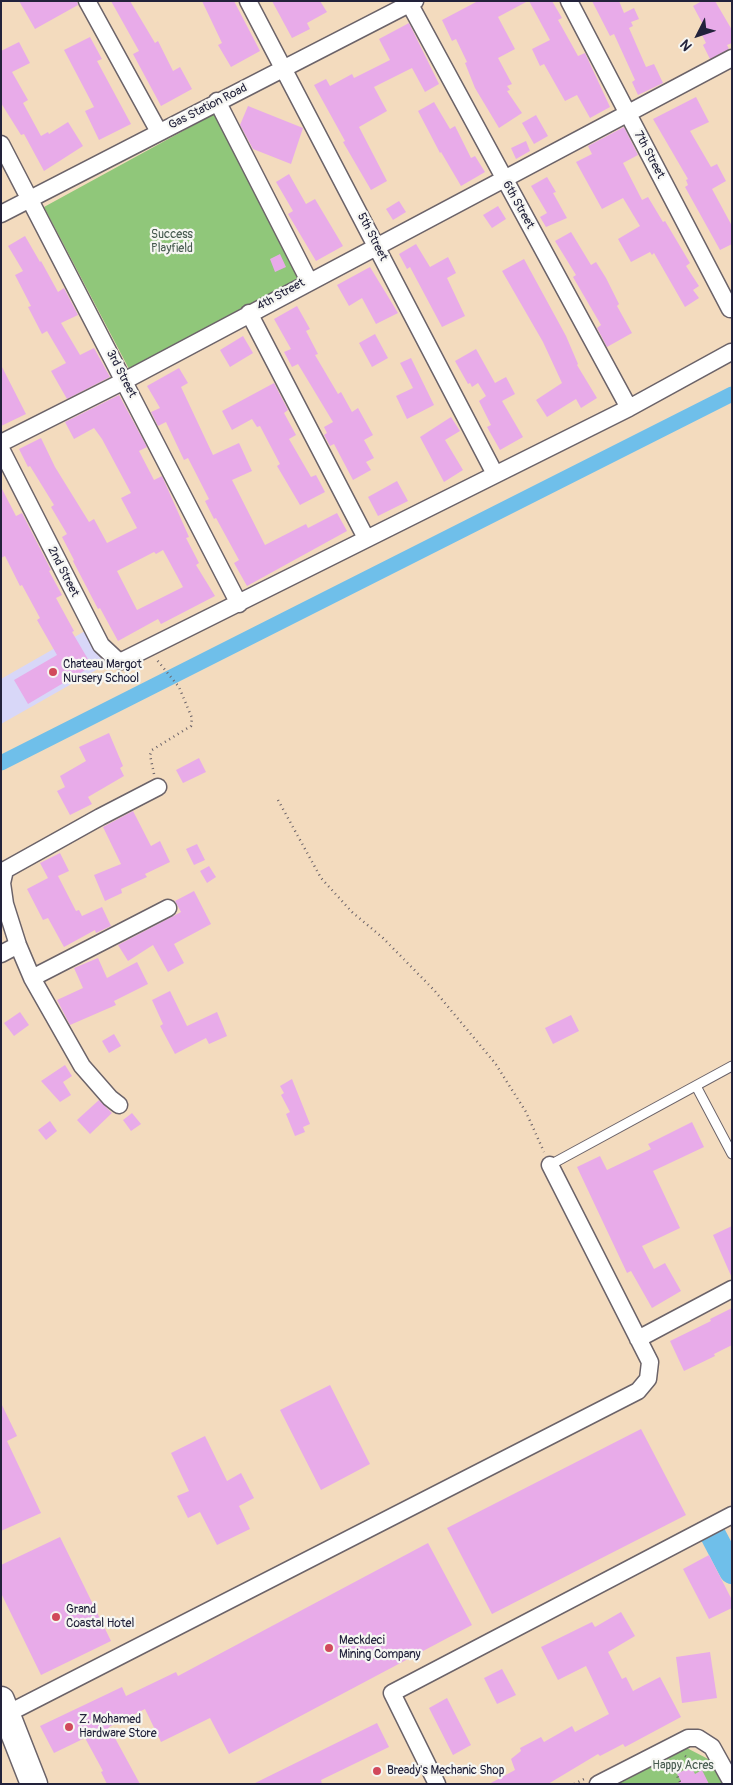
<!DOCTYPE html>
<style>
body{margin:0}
#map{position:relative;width:733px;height:1785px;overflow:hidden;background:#f3dbbe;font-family:Pangolin,sans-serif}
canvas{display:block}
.frame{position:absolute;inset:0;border:2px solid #22223b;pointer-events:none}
.north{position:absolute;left:673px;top:10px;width:50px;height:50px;-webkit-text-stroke:4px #f6f6f2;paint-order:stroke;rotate:229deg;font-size:14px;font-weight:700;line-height:20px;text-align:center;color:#22223b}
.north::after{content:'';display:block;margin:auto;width:18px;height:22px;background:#22223b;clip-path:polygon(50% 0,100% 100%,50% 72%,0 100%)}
</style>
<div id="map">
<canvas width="733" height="1785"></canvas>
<div class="frame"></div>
<div class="north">N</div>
</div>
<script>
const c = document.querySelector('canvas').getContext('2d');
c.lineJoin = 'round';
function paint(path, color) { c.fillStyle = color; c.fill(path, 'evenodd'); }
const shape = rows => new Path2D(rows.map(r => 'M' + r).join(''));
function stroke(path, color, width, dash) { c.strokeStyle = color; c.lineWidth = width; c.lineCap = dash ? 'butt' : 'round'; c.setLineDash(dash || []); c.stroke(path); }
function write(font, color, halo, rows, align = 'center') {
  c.font = font + ' Pangolin,sans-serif'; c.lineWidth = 4.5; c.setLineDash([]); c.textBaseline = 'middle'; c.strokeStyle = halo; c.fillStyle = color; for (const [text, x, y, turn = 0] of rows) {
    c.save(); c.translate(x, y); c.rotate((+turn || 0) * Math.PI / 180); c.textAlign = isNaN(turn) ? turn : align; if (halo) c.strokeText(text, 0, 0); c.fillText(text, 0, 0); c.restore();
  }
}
paint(shape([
 [85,631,105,665,1,724,1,679]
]), '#d8d7f8');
paint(shape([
 [214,114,301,277,129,369,44,207],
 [683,1746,712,1761,725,1784,607,1784]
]), '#90c77a');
stroke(shape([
 [1,763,732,394]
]), '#6fbfea', 15);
stroke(shape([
 [712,1533,732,1571]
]), '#6fbfea', 26);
paint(shape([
 [19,1,77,1,78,5,35,29],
 [111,1,130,1,155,43,158,41,173,71,180,67,192,89,161,106,133,54,139,51],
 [202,1,234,1,260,51,231,67,218,45,222,43],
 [272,1,320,1,327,12,307,23,310,29,292,38],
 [478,1,528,1,498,17,515,49,498,58,512,84,507,86,510,90,507,91,522,113,499,128,475,88,465,63,467,62,456,39,452,41,442,20],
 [529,1,552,1,562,18,558,20,578,56,585,53,610,107,590,118,577,95,565,101,544,64,540,66,532,49,550,40],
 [592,1,619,1,624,13,634,8,639,19,631,22,633,26,629,28,646,67,654,64,663,83,638,95,632,82,635,80,614,34,610,36],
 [702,1,715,1,732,30,732,43,727,45,729,49,710,59,703,45,706,43,702,35,707,32,693,6],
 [409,23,439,84,425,92,412,68,374,87,387,111,359,127,387,181,371,190,343,142,345,141,314,85,326,79,330,86,352,74,354,78,390,60,379,39],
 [90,37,102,59,97,61,131,124,99,140,85,111,94,107,64,50],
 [19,42,30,63,12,72,28,100,23,103,41,136,48,132,49,134,68,122,83,146,44,171,24,134,21,135,1,103,1,51],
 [696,97,709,122,690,131,711,167,717,164,726,181,712,189,732,226,732,244,720,250,685,187,688,185,686,180,688,179,653,119],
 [434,102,450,129,455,126,471,158,475,156,485,172,461,186,441,152,440,153,418,111],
 [248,106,303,128,291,164,253,149,240,125],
 [536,115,548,136,534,144,522,123],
 [624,127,638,155,623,163,642,200,648,197,663,222,665,221,690,263,686,266,699,286,693,290,699,298,685,307,654,253,652,255,650,252,631,262,618,239,640,226,623,198,602,209,576,162,592,154,588,146],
 [526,141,530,151,516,159,511,148],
 [289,174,306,204,315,199,343,246,316,261,288,214,293,211,276,182],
 [547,177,556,192,553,193,567,218,546,227,540,217,547,213,531,186],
 [399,201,406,212,393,220,386,209],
 [498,206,506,219,492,228,483,215],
 [571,232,591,265,596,262,606,278,619,304,617,306,632,333,607,347,597,328,601,325,573,277,576,275,555,241],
 [25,236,40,262,41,261,58,292,64,288,78,315,61,323,80,355,94,348,110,377,67,399,51,371,66,363,47,331,42,334,28,307,31,306,15,275,23,271,8,246],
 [416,244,430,267,448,257,456,273,447,278,465,316,442,327,410,267,407,269,399,254],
 [280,254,286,267,275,272,270,259],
 [524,259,566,336,578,364,577,365,597,398,581,408,576,399,547,417,536,400,562,383,543,342,502,271],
 [370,267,398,313,376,324,362,298,349,306,337,285],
 [297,306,310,329,306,331,318,354,315,355,338,394,341,392,352,412,358,408,373,435,364,440,374,458,366,462,371,470,353,480,334,444,330,446,324,435,327,433,324,427,333,422,298,364,292,367,284,352,291,349,274,319],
 [375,334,388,358,372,367,359,343],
 [243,336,253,353,230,367,220,350],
 [476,349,495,383,506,377,515,394,502,401,523,437,500,450,487,427,491,425,479,401,486,396,478,383,472,387,470,383,468,384,455,361],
 [411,358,434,405,407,419,396,396,413,388,400,363],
 [1,365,26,414,1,426],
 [179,368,188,383,181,387,213,455,239,443,252,471,232,480,265,545,306,524,308,528,337,513,347,531,247,586,234,563,239,560,216,518,214,519,205,501,209,499,188,458,184,460,166,422,158,426,151,412,160,408,147,386],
 [274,383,288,410,284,413,296,435,289,439,311,477,316,475,325,492,300,505,277,466,280,464,260,426,257,427,252,419,232,430,222,411],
 [119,395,147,447,139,451,154,480,162,476,189,537,186,538,199,563,196,565,215,596,161,624,158,619,118,641,100,608,98,609,73,561,74,560,62,537,67,534,51,507,54,505,30,466,28,467,19,449,41,438,55,467,89,522,94,519,107,543,137,528,121,498,131,493,102,439,94,428,74,439,65,422],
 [163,550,183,587,137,610,117,571,154,552,156,554],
 [451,417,460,431,445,440,463,470,444,482,420,437],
 [397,481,408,501,378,516,368,497],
 [1,487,16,516,22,513,51,570,49,571,62,595,56,598,74,631,72,632,92,666,28,704,14,680,57,655,37,620,40,618,22,585,20,586,5,556,1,558],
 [109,733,123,766,120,768,124,776,88,797,92,804,70,815,57,791,65,787,60,776,86,761,79,747],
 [199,758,206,772,183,783,176,770],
 [133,811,151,846,160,841,170,862,145,874,147,877,121,889,122,893,105,901,94,875,121,864,103,827],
 [197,844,205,860,194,865,186,849],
 [60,853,69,871,58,876,76,911,79,910,82,916,102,907,111,926,96,933,95,930,64,947,48,918,43,920,27,889,48,878,40,863],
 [209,866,216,877,207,883,200,871],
 [194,891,211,924,174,944,184,963,168,972,153,945,128,961,118,945,181,912,175,901],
 [98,958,107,978,137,962,148,984,114,1001,116,1005,70,1025,57,1000,83,988,74,968],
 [170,991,187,1026,217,1012,227,1036,209,1044,206,1038,175,1054,160,1026,163,1024,152,1000],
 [20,1012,29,1025,14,1036,4,1023],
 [571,1015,579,1031,553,1044,545,1028],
 [114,1034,121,1046,109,1053,102,1041],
 [65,1065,72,1076,63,1082,71,1095,60,1102,41,1081],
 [292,1079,310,1124,303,1127,305,1132,295,1136,286,1114,290,1112,281,1095,284,1093,280,1086],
 [99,1100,112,1113,90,1134,77,1120],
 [132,1113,141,1124,131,1131,123,1120],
 [50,1121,57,1131,46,1140,38,1130],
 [692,1122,704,1147,653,1171,680,1228,642,1246,654,1269,665,1263,681,1291,652,1308,631,1271,627,1273,577,1167,600,1156,607,1170,651,1149,648,1144],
 [732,1226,732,1278,713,1235],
 [732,1308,732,1345,714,1354,715,1356,684,1371,670,1341,711,1321,710,1319],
 [330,1385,370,1464,321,1490,280,1410],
 [1,1403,17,1436,7,1441,41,1513,1,1531],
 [641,1429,686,1515,492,1614,447,1528],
 [205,1436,227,1481,241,1473,254,1498,239,1506,250,1529,217,1545,200,1512,188,1518,177,1496,189,1491,171,1453],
 [60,1537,111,1641,41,1675,1,1593,1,1565],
 [428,1543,472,1625,229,1754,210,1718,161,1742,145,1709,109,1727,140,1784,107,1784,101,1772,103,1771,85,1738,54,1753,40,1726,122,1687,126,1696,176,1672,178,1676],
 [709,1555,732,1600,732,1608,709,1619,683,1569],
 [621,1612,635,1636,608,1652,622,1679,626,1677,633,1691,660,1677,681,1717,625,1747,623,1744,600,1756,598,1754,548,1784,489,1784,515,1770,511,1759,521,1751,520,1748,541,1737,544,1742,572,1726,575,1732,609,1714,586,1666,558,1680,541,1647,592,1622,595,1627],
 [710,1652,717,1698,682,1703,676,1657],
 [502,1669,516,1695,497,1704,484,1678],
 [447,1698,471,1745,453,1755,429,1708],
 [377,1723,389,1747,321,1780,322,1784,253,1784],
 [691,1766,695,1774,702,1770,709,1784,677,1784,681,1781,677,1774]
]), '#e8abe9');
const lane = shape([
 [696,1086,732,1154],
 [550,1165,732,1066]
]);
const street = shape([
 [87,1,159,132],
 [248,1,495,474],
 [408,1,629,408],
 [569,1,730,309],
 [217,101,309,281],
 [1,144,239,604],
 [1,214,415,1],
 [249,313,366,538],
 [1,443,124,381,732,58],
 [1,449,101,645,116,659,122,661,629,408,731,352],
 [1,954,18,945],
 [32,978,168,908],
 [119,1105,110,1098,82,1066,32,978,18,945,5,904,2,883,5,870,100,817,158,787],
 [638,1339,732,1289],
 [1,1717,638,1391,648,1379,650,1362,550,1165],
 [437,1784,392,1693,732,1515],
 [598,1784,688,1738,698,1738,712,1747,732,1783]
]);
const primary = shape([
 [1,1700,34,1784]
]);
stroke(lane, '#6b6369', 11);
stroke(street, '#6b6369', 19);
stroke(primary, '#6b6369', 29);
stroke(shape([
 [154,774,150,755,152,750,191,726,192,718,179,687,157,660],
 [278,800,321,878,352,912,383,938,434,990,495,1063,526,1112,544,1152],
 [685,1756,705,1769],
 [671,1763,681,1784],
 [574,1784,584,1779]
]), '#6b6369', 2.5, [1, 4]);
stroke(lane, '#fff', 9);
stroke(street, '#fff', 16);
stroke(primary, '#fff', 26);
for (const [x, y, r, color] of [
 [53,672,5,"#d1495b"],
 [56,1617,5,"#d1495b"],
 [329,1648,5,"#d1495b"],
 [69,1727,5,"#d1495b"],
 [377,1771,5,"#d1495b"]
]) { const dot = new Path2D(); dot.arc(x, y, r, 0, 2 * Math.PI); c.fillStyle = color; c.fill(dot); stroke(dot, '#f6f6f2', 2); }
write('12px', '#22223b', '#f6f6f2', [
 ["Gas Station Road",208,107,-27],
 ["7th Street",649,155,62],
 ["6th Street",518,205,61],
 ["5th Street",372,237,63],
 ["4th Street",281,295,-29],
 ["3rd Street",121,374,63],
 ["2nd Street",63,572,63]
]);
write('12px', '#485c51', '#f6f6f2', [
 ["Success",172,235],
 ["Playfield",172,249],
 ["Happy Acres",683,1766]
]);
write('12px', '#22223b', '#f6f6f2', [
 ["Chateau Margot",63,665],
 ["Nursery School",63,679],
 ["Grand",66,1610],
 ["Coastal Hotel",66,1624],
 ["Meckdeci",339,1641],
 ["Mining Company",339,1655],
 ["Z. Mohamed",79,1720],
 ["Hardware Store",79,1734],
 ["Bready's Mechanic Shop",387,1771]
], 'left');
</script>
